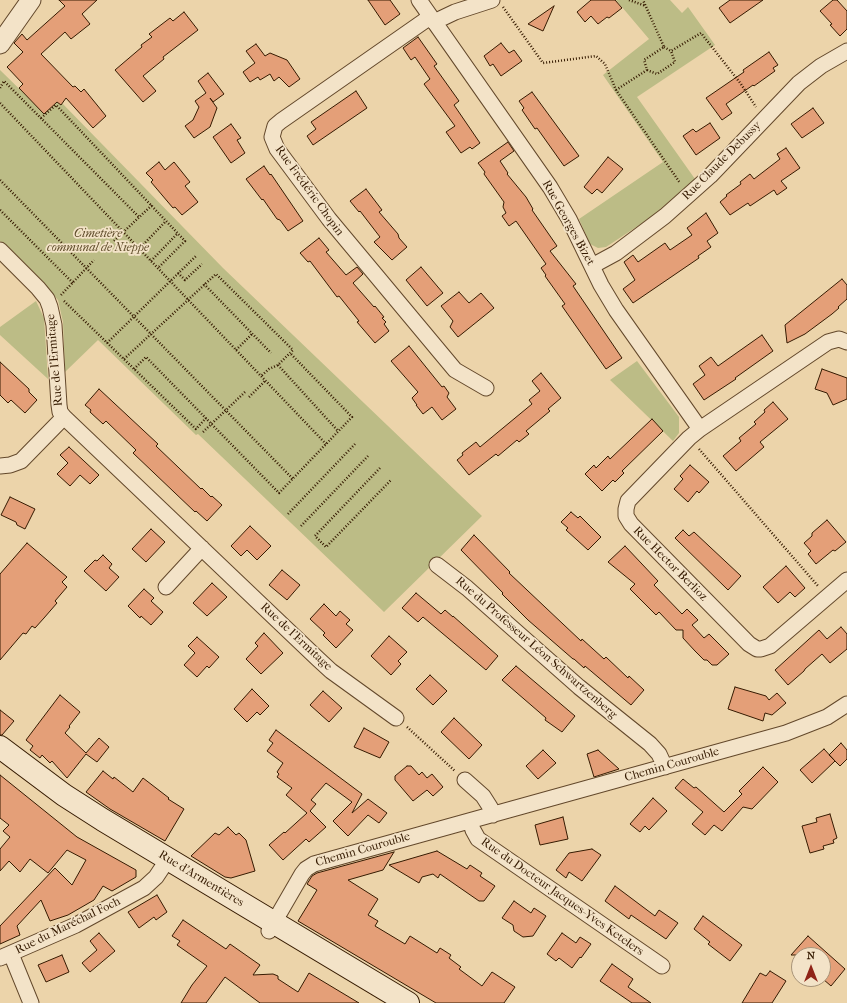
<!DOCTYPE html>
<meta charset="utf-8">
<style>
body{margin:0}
#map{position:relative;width:847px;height:1003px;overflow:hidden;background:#ecd4aa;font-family:"IM FELL French Canon",serif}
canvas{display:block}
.north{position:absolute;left:791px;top:947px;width:40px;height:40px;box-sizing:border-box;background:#f3e3c8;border:1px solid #a79378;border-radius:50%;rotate:0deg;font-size:11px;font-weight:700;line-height:16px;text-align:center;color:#351a01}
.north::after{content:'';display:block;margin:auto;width:14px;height:18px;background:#8f2418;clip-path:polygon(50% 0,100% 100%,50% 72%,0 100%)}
</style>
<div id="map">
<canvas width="847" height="1003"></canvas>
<div class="north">N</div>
</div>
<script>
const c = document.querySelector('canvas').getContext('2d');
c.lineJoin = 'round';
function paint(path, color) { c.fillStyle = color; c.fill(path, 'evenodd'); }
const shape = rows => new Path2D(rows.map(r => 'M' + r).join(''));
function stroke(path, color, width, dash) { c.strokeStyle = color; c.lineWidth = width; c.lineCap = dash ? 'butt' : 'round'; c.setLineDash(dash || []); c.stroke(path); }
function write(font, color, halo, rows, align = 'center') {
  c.font = font + ' "IM FELL French Canon",serif'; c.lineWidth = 3.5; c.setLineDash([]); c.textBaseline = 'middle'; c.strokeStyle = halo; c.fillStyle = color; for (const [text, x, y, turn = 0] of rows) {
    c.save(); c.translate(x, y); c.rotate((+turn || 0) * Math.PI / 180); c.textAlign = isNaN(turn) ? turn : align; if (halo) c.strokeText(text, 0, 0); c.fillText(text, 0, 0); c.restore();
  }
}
paint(shape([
 [616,0,670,0,682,13,688,7,715,45,637,97,695,179,650,218,606,247,598,248,590,244,579,219,663,162,603,75,649,39],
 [0,70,44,113,59,100,223,268,482,516,384,612,198,434,196,435,98,340,65,372,63,322,58,300,0,241],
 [36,301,44,318,48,379,0,335,0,327],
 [637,361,679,417,679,433,673,441,610,380]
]), '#bcbc86');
const building = shape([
 [59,0,97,0,82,14,90,24,71,39,65,32,41,54,73,87,75,86,81,92,84,89,106,116,93,128,66,98,61,105,57,102,44,114,19,88,23,84,7,67,23,52,14,43,22,34,27,40,65,6,59,0],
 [368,0,390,0,400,14,385,25,368,0],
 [591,0,615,0,622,8,609,18,607,17,598,24,591,16,585,22,577,12,591,0],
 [730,0,763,0,730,23,719,8,730,0],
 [833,0,837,0,847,11,847,29,840,36,830,25,832,24,820,11,833,0],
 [554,6,543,31,528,24,554,6],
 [184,12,198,30,163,57,164,59,143,76,156,91,143,102,115,70,142,47,141,45,152,37,149,34,170,18,173,21,184,12],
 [418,37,437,64,434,66,459,101,454,105,480,143,472,149,470,147,461,153,446,132,455,126,424,84,430,79,415,57,411,60,403,48,418,37],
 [501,43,509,53,514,50,522,61,501,76,493,64,490,66,484,56,501,43],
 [256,44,265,56,270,53,287,60,300,79,289,87,279,77,274,81,270,74,260,80,258,77,250,82,243,72,255,63,246,51,256,44],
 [769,52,778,65,773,68,775,71,754,86,753,85,726,104,732,113,722,120,706,98,744,72,743,70,769,52],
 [208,73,224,94,213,102,210,98,217,108,210,127,194,138,185,126,193,120,199,107,195,101,206,93,198,81,208,73],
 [356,91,367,108,313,145,307,136,316,129,311,122,356,91],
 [532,92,579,156,564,166,537,128,535,129,522,110,524,108,519,101,532,92],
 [813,108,824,123,802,138,791,124,813,108],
 [710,123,720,138,696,155,683,136,693,129,696,132,710,123],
 [231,124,241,138,237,140,245,153,231,163,213,137,231,124],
 [508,142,514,151,500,161,508,173,507,174,526,197,533,209,532,210,557,246,550,251,576,284,573,286,622,358,606,369,562,306,565,304,545,276,546,275,541,268,546,264,516,221,509,226,502,216,506,213,503,207,504,202,484,174,485,172,478,163,508,142],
 [786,148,800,168,781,181,787,188,777,195,774,190,750,206,748,203,730,215,720,202,727,196,726,195,741,184,740,182,750,174,754,179,780,159,777,154,786,148],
 [608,157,623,169,602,193,597,189,592,194,584,187,608,157],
 [159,162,165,170,174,162,190,182,185,186,198,202,182,215,175,207,173,208,151,182,153,180,146,173,159,162],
 [264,166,270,175,271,174,303,221,288,231,280,220,277,219,263,199,262,200,246,179,264,166],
 [366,189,382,210,379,212,398,234,399,238,407,247,392,260,374,242,380,237,360,211,359,212,350,201,366,189],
 [706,213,718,233,707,241,711,247,698,256,699,258,633,303,623,289,635,280,624,262,633,255,638,262,665,243,670,250,692,235,687,228,706,213],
 [319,238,329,250,326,252,346,275,357,267,363,274,353,283,374,307,375,306,384,317,382,318,386,322,384,324,389,331,375,343,357,322,359,321,339,296,337,297,310,261,308,262,300,253,319,238],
 [421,267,443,293,427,306,406,280,421,267],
 [842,279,847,285,847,299,838,307,839,308,832,314,805,334,787,343,785,325,842,279],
 [459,292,469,303,481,293,494,308,458,337,450,327,453,321,441,306,459,292],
 [762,335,773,351,735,378,736,379,704,400,693,384,705,375,699,366,711,357,718,366,762,335],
 [409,346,442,387,444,386,449,393,447,397,456,409,442,420,432,407,423,414,416,405,417,405,412,398,418,392,391,361,409,346],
 [0,362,29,389,29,392,37,400,25,413,11,400,8,403,0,395,0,362],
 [822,369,847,378,847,399,833,405,827,393,815,389,822,369],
 [541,373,561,398,548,409,550,411,526,431,529,434,519,442,517,440,498,456,496,454,469,475,457,460,463,455,462,453,476,442,480,447,532,404,529,400,540,391,532,381,541,373],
 [99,389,158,444,156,446,201,489,202,488,211,497,212,496,222,505,207,521,196,511,195,512,133,453,136,450,106,421,103,424,90,412,91,410,85,405,99,389],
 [773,402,788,419,760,442,764,447,736,471,723,456,741,441,739,438,756,424,754,422,765,412,764,410,773,402],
 [652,419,663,431,622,471,624,473,615,482,613,480,602,491,585,474,594,465,596,468,608,456,610,459,652,419],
 [69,447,99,475,90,484,80,475,70,486,57,474,68,463,60,455,69,447],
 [690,465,709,482,699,493,697,491,688,502,674,489,683,479,680,476,690,465],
 [10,497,35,509,25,529,17,525,16,522,1,515,10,497],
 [571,512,578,518,580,516,601,537,588,550,566,530,568,528,561,522,571,512],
 [827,520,846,542,835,551,833,550,816,564,808,554,811,551,804,543,812,536,812,533,827,520],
 [250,526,271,546,257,560,247,550,241,556,231,546,250,526],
 [151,529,165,542,146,562,132,549,151,529],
 [683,530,689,536,694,532,741,576,728,590,675,538,683,530],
 [474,535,510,572,509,573,581,641,582,639,604,659,606,657,628,678,629,676,644,690,631,705,585,666,584,668,574,659,573,659,528,620,502,594,503,593,461,550,474,535],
 [27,543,67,577,62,582,67,587,55,601,57,603,44,618,35,628,32,626,26,634,23,633,0,660,0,574,27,543],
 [625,546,658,581,654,585,682,614,687,609,698,620,692,625,704,638,709,634,729,654,717,665,712,665,707,660,704,660,695,651,683,638,683,630,676,630,659,612,656,615,630,589,635,584,608,562,625,546],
 [103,555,112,564,109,568,119,577,106,591,84,571,95,560,97,561,103,555],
 [786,566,805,588,795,597,790,592,778,603,763,587,786,566],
 [282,570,300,585,287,600,269,585,282,570],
 [212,583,227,597,207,616,193,603,212,583],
 [144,589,154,598,151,601,163,612,151,625,141,616,140,618,128,606,144,589],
 [416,593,441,614,445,610,453,617,453,616,498,656,486,670,423,617,418,622,402,608,416,593],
 [324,604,336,616,340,611,350,620,346,624,353,630,336,648,323,635,325,633,310,619,324,604],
 [841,627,847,634,847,649,830,663,822,654,805,669,804,671,788,685,775,670,819,630,827,639,841,627],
 [264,633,283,653,261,674,246,659,258,646,255,643,264,633],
 [389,636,407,652,398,661,401,664,391,675,371,656,389,636],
 [197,637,219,657,209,668,207,666,197,677,184,665,195,653,188,646,197,637],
 [516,666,575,716,562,732,545,720,546,718,502,680,516,666],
 [430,675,447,691,433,705,416,689,430,675],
 [735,687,766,696,769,700,777,693,786,703,772,715,765,713,763,721,728,709,735,687],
 [252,689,269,706,260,715,257,712,247,722,234,709,252,689],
 [323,691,342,708,329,722,310,705,323,691],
 [60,695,80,712,69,726,70,727,65,733,86,753,99,738,109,747,97,762,86,754,67,778,52,761,50,763,42,755,40,758,30,750,33,746,26,740,60,695],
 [0,710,14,721,2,735,0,735,0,710],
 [454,718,482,745,469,759,441,732,454,718],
 [364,728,389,742,380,758,354,747,364,728],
 [276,730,362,794,352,813,368,799,387,813,379,823,368,815,348,836,333,821,352,802,326,783,311,800,316,804,310,811,326,827,309,842,306,839,283,860,269,845,284,832,285,833,307,813,286,795,292,788,277,777,279,774,277,772,283,763,267,751,273,743,269,740,276,730],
 [841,743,847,750,847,759,840,766,829,755,841,743],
 [824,749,835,761,812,783,800,770,824,749],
 [543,750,556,763,538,779,526,766,543,750],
 [598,750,619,769,594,777,587,754,598,750],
 [407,766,411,766,419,775,422,772,427,778,432,774,443,787,433,796,427,790,413,801,395,780,395,776,407,766],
 [763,767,778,782,752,809,743,807,722,831,714,825,705,835,692,824,703,812,675,788,683,779,694,788,696,787,724,812,742,794,739,791,763,767],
 [103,771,113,779,114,777,133,792,143,778,169,798,168,799,184,809,165,841,110,809,86,792,103,771],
 [0,775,77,837,136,870,136,877,112,891,103,886,94,900,68,915,50,921,41,900,17,926,20,935,0,944,0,926,55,868,72,885,86,860,67,850,48,873,30,859,20,872,9,861,0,871,0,849,10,837,3,831,9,825,0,818,0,775],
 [653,798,667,811,649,830,645,826,640,832,630,824,653,798],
 [830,814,837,838,833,840,834,843,823,846,824,849,810,853,802,826,817,822,816,818,830,814],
 [563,817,568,839,540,845,535,825,563,817],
 [228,827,236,835,239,833,246,840,255,871,231,878,225,877,191,856,215,833,219,835,228,827],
 [592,849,601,855,582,881,569,872,566,878,556,870,569,853,592,849],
 [437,851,467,869,470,865,482,873,480,876,495,886,484,901,479,901,440,874,438,878,433,874,422,877,419,883,389,865,437,851],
 [394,852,383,870,348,880,378,899,368,915,378,921,375,926,405,944,410,936,437,953,440,948,451,955,449,958,461,967,459,969,482,986,492,972,515,987,504,1003,436,1003,298,921,317,890,307,884,312,876,317,873,394,852],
 [615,886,655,916,659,910,678,923,666,939,631,915,629,919,605,901,615,886],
 [157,895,167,912,156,920,154,917,139,928,128,912,157,895],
 [514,901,531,913,534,908,546,916,533,936,523,937,514,931,513,925,502,918,514,901],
 [703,916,742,945,730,961,708,944,710,942,694,929,703,916],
 [183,920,226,949,230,944,260,965,253,975,273,974,278,976,278,979,298,992,309,973,359,1003,260,1003,225,977,206,1003,181,1003,192,985,207,966,177,945,180,941,172,936,183,920],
 [99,933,115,951,90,972,82,963,97,950,90,941,99,933],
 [562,933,576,943,580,937,591,944,581,958,580,957,572,968,559,958,556,961,547,954,562,933],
 [808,936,845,969,831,986,823,979,823,955,791,955,808,936],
 [62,955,69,972,46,982,38,965,62,955],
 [612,964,633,979,628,987,651,1003,632,1003,600,981,612,964],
 [770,971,786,981,772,1003,742,1003,760,973,766,976,770,971]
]);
paint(building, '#e49f78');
stroke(building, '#351a01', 1);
const minor = shape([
 [419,0,550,187,569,219,601,285,616,310,700,429],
 [430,17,281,121,275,126,272,137,277,149,329,219,455,370,486,388],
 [434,22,455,12,492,0],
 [0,250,38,288,47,299,50,307,54,325,59,405,60,412,64,417,318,659,331,671,396,718],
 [592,266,616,253,665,216,710,176,799,83,821,66,847,51],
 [847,342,839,339,828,342,700,429,689,438,628,501,626,509,626,516,631,524,749,644,757,649,761,649,770,646,847,580],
 [0,466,10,465,21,461,64,417],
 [437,565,467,588,579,687,650,744,659,754,665,767],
 [166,587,202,548],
 [465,780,483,796,490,807,493,815],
 [470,821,473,830,478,839,662,966],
 [269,931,302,874,306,869,314,864,786,733,827,717,847,704],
 [11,954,31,1003],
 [0,958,76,925,144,888,156,877,168,859]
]);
const tertiary = shape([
 [0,44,31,0]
]);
const secondary = shape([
 [0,747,64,795,103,820,408,1003]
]);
stroke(minor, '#63482b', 17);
stroke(tertiary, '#63482b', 21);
stroke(secondary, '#351a01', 24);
stroke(shape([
 [629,0,646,6],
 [503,7,543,63,596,56,605,64,616,90,680,183],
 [664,47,671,51,701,33,741,84,756,107],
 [647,70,657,74,675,62,671,51],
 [0,88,4,81,139,217],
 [616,90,647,70,644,60,664,47,643,0],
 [0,103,326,444],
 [41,118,56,105,185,241,158,268],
 [0,180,293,479],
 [0,210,73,283],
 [114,241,152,205],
 [139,249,166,221],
 [151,261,178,233],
 [178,273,185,280,202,264],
 [204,284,271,353],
 [61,295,94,260],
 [64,301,196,429,206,418],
 [107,343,197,255],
 [236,350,252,334],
 [124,359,216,274,293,350,278,365,269,369,261,376],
 [278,365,338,431],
 [134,369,146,357,279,493,352,417,290,353],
 [249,397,265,381],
 [203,432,245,392],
 [699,449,818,586],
 [380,468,315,536,326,547,391,480],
 [288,514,355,444],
 [301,526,368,456],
 [407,727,455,771]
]), '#351a01', 2.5, [1, 2]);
stroke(minor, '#f3e3c8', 15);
stroke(tertiary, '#f3e3c8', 19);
stroke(secondary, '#f3e3c8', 22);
write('12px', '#351a01', '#f3e3c8', [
 ["Rue Claude Debussy",722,161,-45],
 ["Rue Frédéric Chopin",309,191,54],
 ["Rue Georges Bizet",568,223,61],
 ["Rue de l'Ermitage",55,360,-95],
 ["Rue Hector Berlioz",670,564,45],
 ["Rue de l'Ermitage",296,637,43],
 ["Rue du Professeur Léon Schwartzenberg",536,648,41],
 ["Chemin Courouble",672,765,-16],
 ["Chemin Courouble",363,850,-16],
 ["Rue d'Armentières",201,879,31],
 ["Rue du Docteur Jacques-Yves Ketelers",562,897,35],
 ["Rue du Maréchal Foch",68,926,-26]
]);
write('italic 12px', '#5e4b29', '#f3e3c8', [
 ["Cimetière",98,234],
 ["communal de Nieppe",98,248]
]);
</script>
